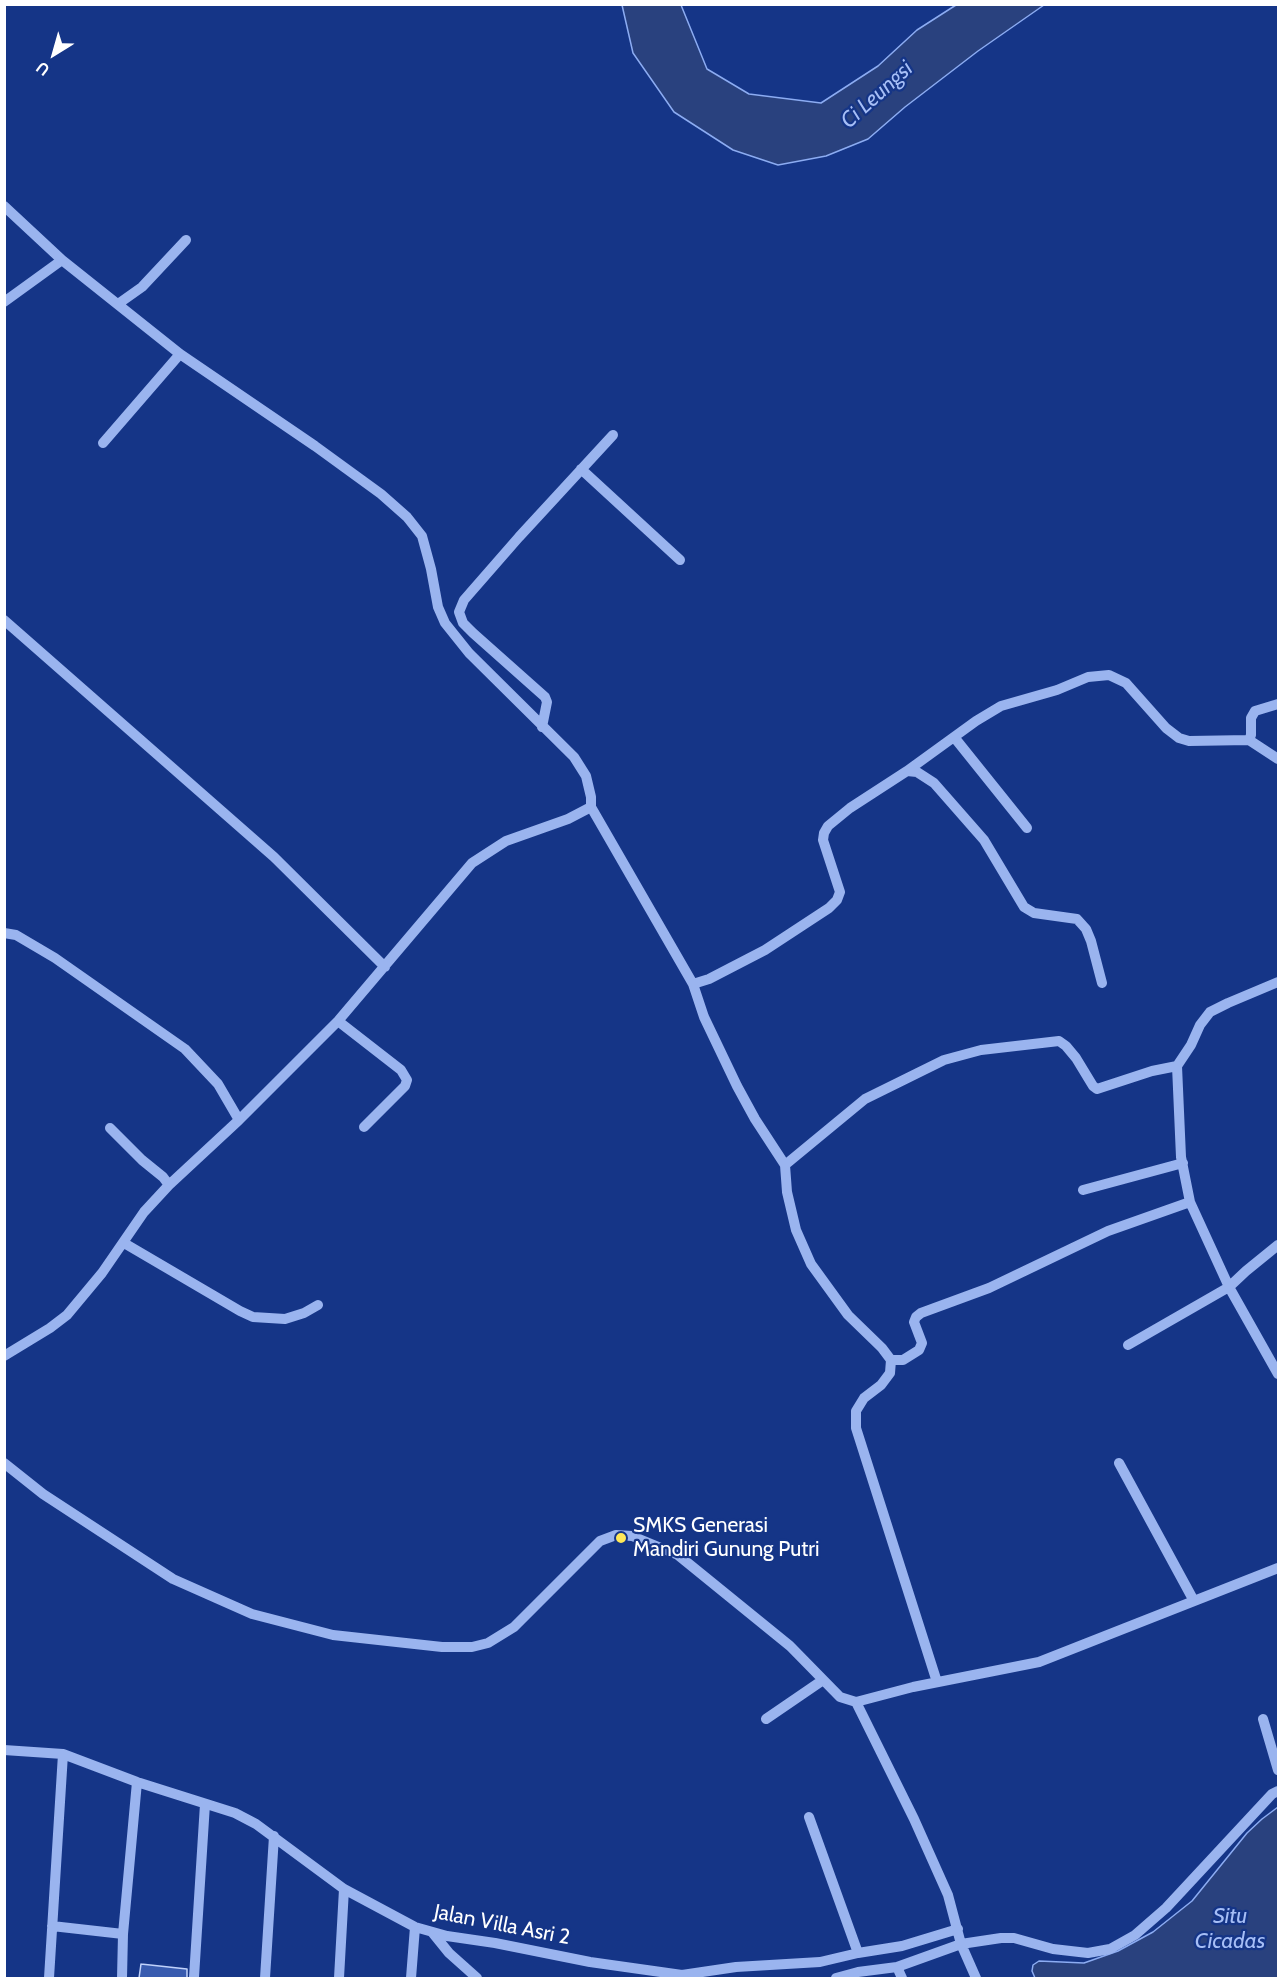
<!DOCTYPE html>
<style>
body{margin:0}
#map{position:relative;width:1283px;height:1983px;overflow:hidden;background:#153587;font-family:Cabin,sans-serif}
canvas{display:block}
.frame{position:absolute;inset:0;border:6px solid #fff;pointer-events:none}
.north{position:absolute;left:24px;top:24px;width:60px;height:60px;-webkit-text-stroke:4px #153587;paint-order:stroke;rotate:217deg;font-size:16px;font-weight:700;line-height:24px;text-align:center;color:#fff}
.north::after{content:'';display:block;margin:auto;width:21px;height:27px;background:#fff;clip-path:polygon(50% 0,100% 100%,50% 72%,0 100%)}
</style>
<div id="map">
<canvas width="1283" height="1983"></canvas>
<div class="frame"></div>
<div class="north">U</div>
</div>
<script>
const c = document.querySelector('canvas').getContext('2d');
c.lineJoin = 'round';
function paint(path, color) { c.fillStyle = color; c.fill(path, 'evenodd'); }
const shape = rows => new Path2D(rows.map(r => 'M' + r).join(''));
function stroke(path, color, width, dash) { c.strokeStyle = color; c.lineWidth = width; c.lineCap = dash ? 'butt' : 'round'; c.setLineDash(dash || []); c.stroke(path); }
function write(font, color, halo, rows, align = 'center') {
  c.font = font + ' Cabin,sans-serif'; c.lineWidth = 4.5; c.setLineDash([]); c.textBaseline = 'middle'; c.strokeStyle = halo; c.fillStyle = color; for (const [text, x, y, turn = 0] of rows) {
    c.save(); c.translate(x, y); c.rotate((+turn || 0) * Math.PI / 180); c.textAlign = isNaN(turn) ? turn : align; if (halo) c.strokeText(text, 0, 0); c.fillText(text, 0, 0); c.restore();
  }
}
const water = shape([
 [622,5,681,5,707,69,749,94,821,103,878,66,917,30,956,5,1044,5,978,51,905,107,868,139,826,156,778,165,733,150,674,112,633,53,622,5],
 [1278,1807,1278,1978,1035,1978,1032,1971,1033,1965,1039,1961,1084,1963,1118,1951,1153,1932,1192,1901,1247,1833,1262,1819,1278,1807]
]);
paint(water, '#29417e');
stroke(water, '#8cacf2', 1.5);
const building = shape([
 [141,1964,187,1969,187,1978,139,1978,141,1964]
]);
paint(building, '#385baf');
stroke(building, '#c0d2fb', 1.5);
stroke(shape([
 [4,206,62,260,180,354,315,446,381,494,407,517,422,536,431,569,438,607,445,623,469,653,574,757,586,776,591,797,591,807,568,819,506,841,472,863,338,1021,239,1120,169,1185,144,1212,102,1273,67,1315,50,1328,4,1356],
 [4,302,62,260],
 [118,304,142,287,186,240],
 [103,443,180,354],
 [581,469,680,560],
 [4,620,274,857,385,967],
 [542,727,547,702,545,697,473,633,463,623,459,612,464,600,519,537,613,435],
 [954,737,1027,828],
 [1249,740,1251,735,1251,718,1255,711,1278,704],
 [907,771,976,721,1001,706,1057,690,1088,677,1109,675,1126,683,1166,728,1179,738,1189,741,1249,740,1278,759],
 [591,807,693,984,704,1017,737,1086,755,1119,785,1165],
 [4,933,16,935,55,958,185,1049,218,1084,239,1120],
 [693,984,709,979,765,950,829,908,837,900,840,892,823,840,824,833,828,826,850,808,907,771,917,772,934,783,984,840,1024,907,1034,913,1077,919,1086,929,1091,941,1102,983],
 [338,1021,401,1070,407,1080,405,1086,364,1127],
 [1177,1066,1181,1157,1190,1202,1229,1287,1278,1374],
 [110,1128,142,1160,163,1177,169,1185],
 [1083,1190,1183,1163],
 [124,1243,240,1311,253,1317,285,1319,304,1313,318,1305],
 [1128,1345,1229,1287,1246,1271,1278,1245],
 [891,1360,903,1360,919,1350,922,1343,914,1322,916,1317,921,1313,989,1288,1108,1231,1190,1202],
 [4,1463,43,1494,173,1579,252,1614,333,1635,442,1647,472,1647,488,1643,514,1627,600,1541,616,1535,632,1536,678,1555,790,1646,840,1697,856,1702,914,1819,948,1895,961,1944,976,1978],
 [1119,1463,1194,1601],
 [937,1682,856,1428,856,1411,864,1398,881,1385,890,1373,891,1360,882,1348,848,1315,811,1264,796,1230,787,1192,785,1165,865,1099,944,1060,981,1050,1059,1041,1066,1046,1076,1058,1093,1086,1097,1089,1152,1071,1177,1066,1191,1045,1200,1025,1210,1012,1228,1003,1278,982],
 [856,1702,913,1687,1039,1662,1278,1568],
 [766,1719,823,1680],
 [1263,1719,1278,1770],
 [4,1750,63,1754,137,1782,235,1813,256,1824,344,1889,415,1927,447,1936,495,1943,590,1962,682,1975,736,1967,820,1962,858,1953,902,1946,958,1929],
 [809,1817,858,1953],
 [52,1926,123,1934],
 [432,1932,449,1953,477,1978],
 [897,1967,902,1978],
 [194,1977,205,1804],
 [49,1978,63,1754],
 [122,1978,123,1934,137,1782],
 [265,1978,274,1836],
 [339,1978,344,1889],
 [411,1978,415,1927],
 [836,1978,858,1972,897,1967,961,1944,1001,1938,1014,1938,1053,1949,1088,1953,1110,1949,1135,1935,1166,1908,1272,1794,1278,1791]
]), '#9ab4ef', 10);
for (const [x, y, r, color] of [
 [621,1538,6,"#ffe858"]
]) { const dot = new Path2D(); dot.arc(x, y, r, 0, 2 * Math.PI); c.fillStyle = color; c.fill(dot); stroke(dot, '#153587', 2); }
write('21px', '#fff', '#153587', [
 ["SMKS Generasi",633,1526],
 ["Mandiri Gunung Putri",633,1550]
], 'left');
write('21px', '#fff', '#153587', [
 ["Jalan Villa Asri 2",502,1925,11]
]);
write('italic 22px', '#a6bef6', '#153587', [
 ["Ci Leungsi",877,95,-42],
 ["Situ",1230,1917],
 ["Cicadas",1230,1942]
]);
</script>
